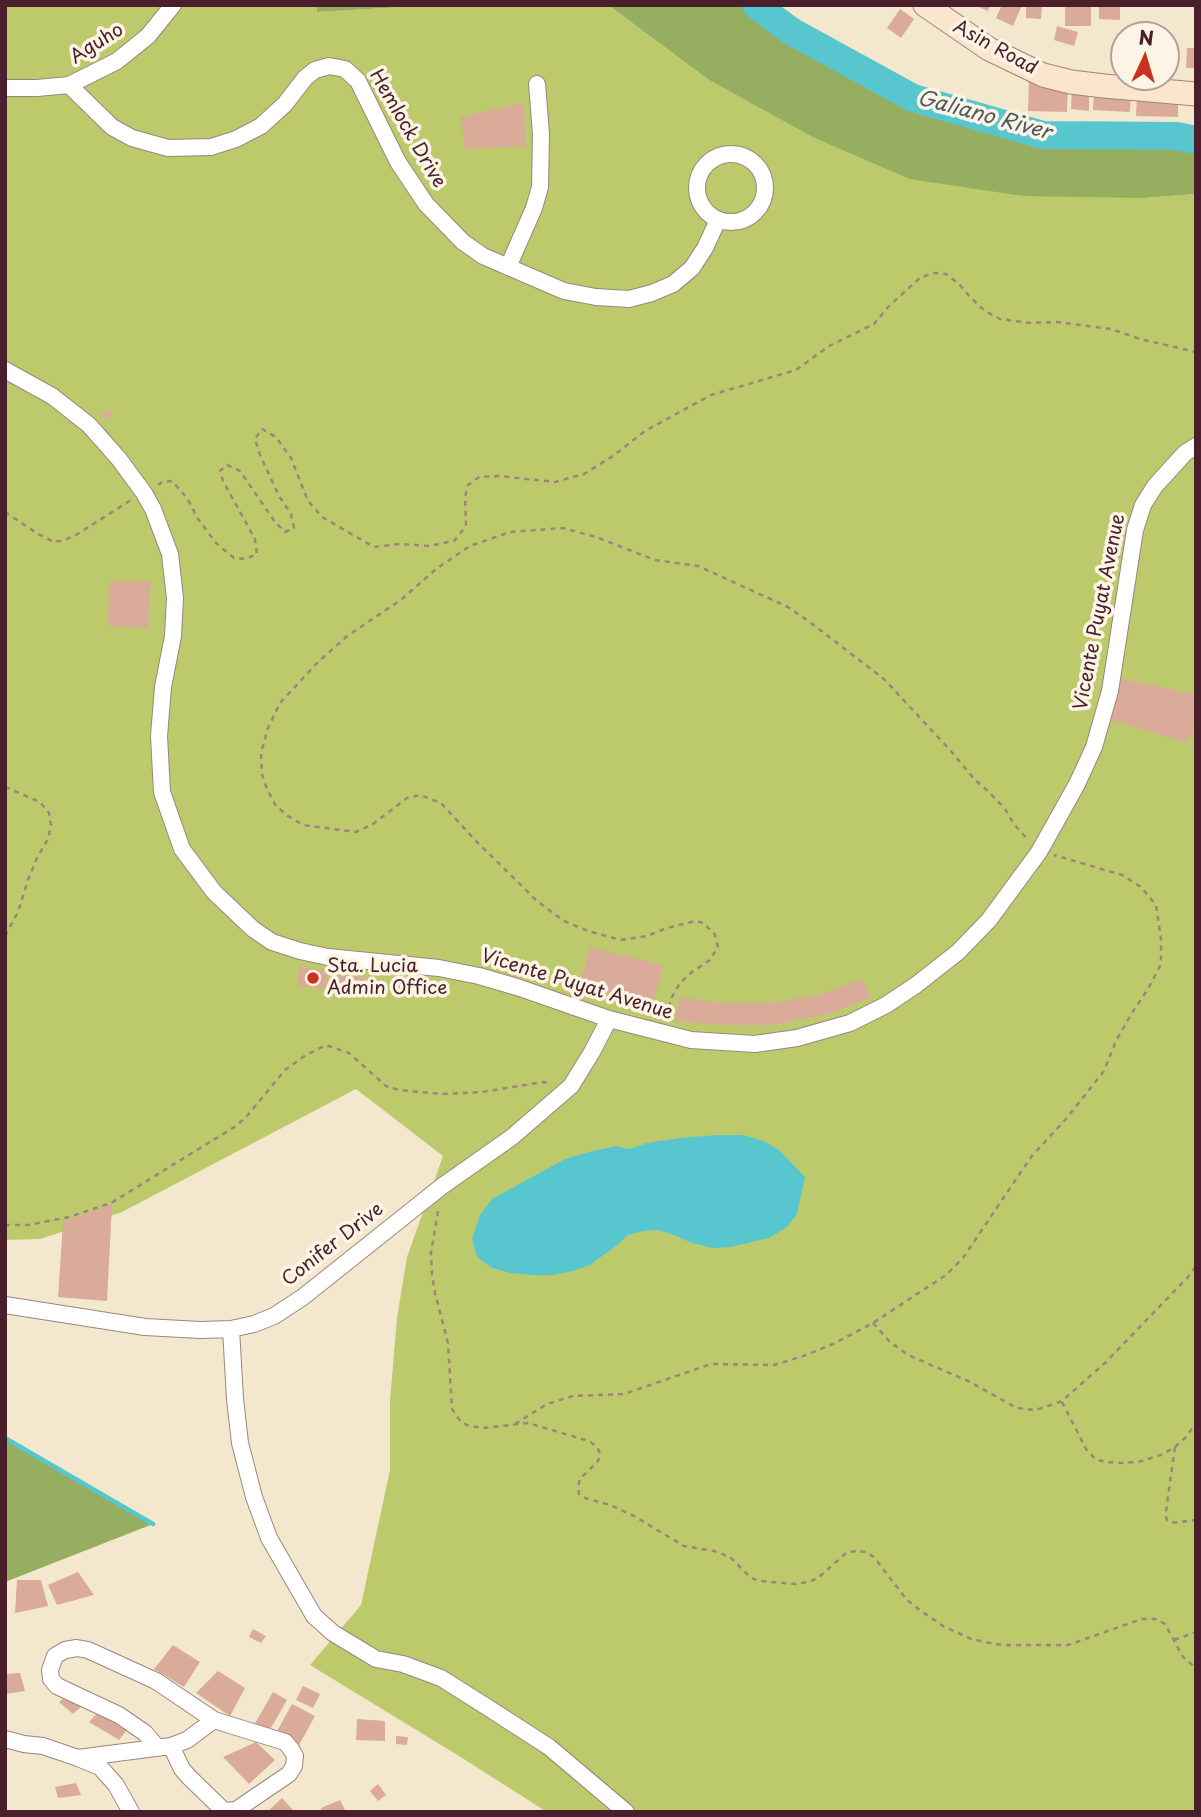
<!DOCTYPE html>
<style>
body{margin:0}
#map{position:relative;width:1201px;height:1817px;overflow:hidden;background:#f3e8cd;font-family:"Playpen Sans",sans-serif}
canvas{display:block}
.frame{position:absolute;inset:0;border:7px solid #4a1f2b;pointer-events:none}
.north{position:absolute;left:1110px;top:21px;width:70px;height:70px;box-sizing:border-box;background:#fcf5e5;border:2px solid #b59f9b;border-radius:50%;rotate:4deg;font-size:19px;font-weight:700;line-height:28px;text-align:center;color:#4a1f2b}
.north::after{content:'';display:block;margin:auto;width:24px;height:32px;background:#c8321e;clip-path:polygon(50% 0,100% 100%,50% 72%,0 100%)}
</style>
<div id="map">
<canvas width="1201" height="1817"></canvas>
<div class="frame"></div>
<div class="north">N</div>
</div>
<script>
const c = document.querySelector('canvas').getContext('2d');
c.lineJoin = 'round';
function paint(path, color) { c.fillStyle = color; c.fill(path, 'evenodd'); }
const shape = rows => new Path2D(rows.map(r => 'M' + r).join(''));
function stroke(path, color, width, dash) { c.strokeStyle = color; c.lineWidth = width; c.lineCap = dash ? 'butt' : 'round'; c.setLineDash(dash || []); c.stroke(path); }
function write(font, color, halo, rows, align = 'center') {
  c.font = font + ' "Playpen Sans",sans-serif'; c.lineWidth = 7; c.setLineDash([]); c.textBaseline = 'middle'; c.strokeStyle = halo; c.fillStyle = color; for (const [text, x, y, turn = 0] of rows) {
    c.save(); c.translate(x, y); c.rotate((+turn || 0) * Math.PI / 180); c.textAlign = isNaN(turn) ? turn : align; if (halo) c.strokeText(text, 0, 0); c.fillText(text, 0, 0); c.restore();
  }
}
paint(shape([
 [5,5,316,5,317,12,437,5,608,5,709,80,812,137,909,179,1144,198,1196,194,1196,1812,547,1812,459,1756,310,1665,361,1605,390,1470,390,1400,397,1318,407,1257,443,1156,356,1089,122,1212,40,1239,5,1240]
]), '#bdca6c');
paint(shape([
 [316,5,437,5,317,12],
 [608,5,756,5,791,31,913,98,1043,135,1177,136,1196,140,1196,194,1144,198,1023,196,909,179,812,137,709,80],
 [5,1438,153,1524,5,1582]
]), '#96ae60');
paint(shape([
 [718,1135,743,1135,763,1141,778,1149,805,1177,797,1214,787,1227,769,1238,731,1247,713,1248,692,1243,674,1235,658,1230,643,1231,628,1235,616,1246,590,1265,573,1271,553,1275,532,1275,511,1273,492,1268,477,1257,472,1238,480,1215,492,1199,565,1159,589,1152,616,1146,629,1149,647,1143,680,1138]
]), '#58c6ce');
stroke(shape([
 [5,1438,153,1524]
]), '#58c6ce', 4.5);
stroke(shape([
 [756,5,791,31,913,98,1043,135,1177,136,1196,140]
]), '#58c6ce', 28);
paint(shape([
 [974,5,990,5,988,11],
 [1002,5,1022,5,1013,26,996,18],
 [1026,5,1042,5,1041,19,1026,18],
 [1065,5,1091,5,1091,26,1065,26],
 [1099,5,1120,5,1120,20,1099,19],
 [900,9,914,19,901,38,887,28],
 [1057,26,1078,32,1074,46,1054,40],
 [1187,48,1196,48,1196,68,1186,68],
 [1029,79,1032,82,1068,84,1067,112,1028,111],
 [1072,89,1089,91,1089,111,1071,109],
 [1094,92,1131,94,1130,112,1093,110],
 [1137,97,1178,99,1178,117,1136,116],
 [524,103,526,146,466,149,460,117],
 [108,409,113,413,107,421,101,415],
 [109,581,151,581,148,628,108,626],
 [1121,679,1196,694,1196,725,1187,743,1111,720],
 [590,947,663,965,653,1004,580,985],
 [299,967,328,971,326,989,297,986],
 [336,974,380,980,378,997,334,991],
 [862,979,871,997,829,1014,774,1025,724,1025,675,1021,679,997,723,1003,771,1003,822,994],
 [112,1204,107,1301,58,1297,63,1222],
 [78,1572,94,1595,57,1605,48,1585],
 [17,1580,41,1580,48,1606,15,1613],
 [253,1629,266,1636,261,1643,249,1637],
 [173,1645,200,1662,184,1687,154,1669],
 [218,1671,245,1688,230,1716,196,1693],
 [20,1673,25,1691,6,1694,5,1674],
 [303,1686,320,1694,313,1708,296,1700],
 [273,1692,287,1700,268,1733,254,1725],
 [68,1695,81,1707,73,1714,59,1702],
 [292,1704,315,1716,298,1747,275,1735],
 [101,1709,130,1726,119,1740,89,1722],
 [357,1719,385,1721,385,1741,356,1740],
 [396,1736,408,1737,407,1745,396,1744],
 [256,1742,275,1760,249,1784,223,1757],
 [76,1783,81,1795,58,1798,55,1787],
 [378,1784,386,1795,378,1801,370,1791],
 [282,1798,295,1812,267,1812],
 [340,1800,346,1812,322,1812,321,1808]
]), '#d9ab98');
const minor = shape([
 [69,85,117,61,148,36,173,5],
 [5,88,37,88,69,85,112,127,132,138,168,148,211,147,236,139,261,126,285,104,305,78,315,70,329,66,345,69,358,81,398,162,426,204,463,242,483,256,564,291,596,297,629,299,652,293,673,284,692,268,705,248,718,220],
 '697 188a34 34 0 1 1 68 0a34 34 0 1 1-68 0Z',
 [508,267,534,208,540,187,541,134,537,84],
 [5,370,52,396,89,425,119,459,144,493,153,509,170,554,175,598,173,636,163,687,159,736,162,792,182,849,214,892,253,929,272,942,300,951,328,957,439,968,479,976,517,987,609,1019,691,1040,755,1044,797,1038,850,1023,886,1005,916,985,958,952,989,920,1039,852,1077,784,1094,747,1110,691,1135,530,1143,505,1155,486,1185,453,1196,446],
 [5,1305,145,1327,200,1330,231,1329,254,1324,274,1316,303,1297,441,1187,512,1137,571,1086,592,1052,609,1019],
 [231,1329,235,1399,240,1443,254,1497,269,1538,314,1616,333,1633,376,1659,403,1664,441,1678,487,1707,549,1747,626,1812],
 [5,1739,24,1744,43,1746,78,1758,100,1767,116,1785,131,1812],
 [157,1747,145,1733,119,1715,57,1686,51,1679,50,1670,55,1656,65,1650,77,1648,88,1650,156,1681,214,1720],
 [78,1758,171,1746,187,1740,214,1720,285,1742,291,1749,295,1756,294,1766,289,1774,236,1810,224,1811,189,1777,182,1769,171,1746]
]);
const secondary = shape([
 [925,5,989,49,1043,75,1071,82,1104,86,1196,94]
]);
stroke(minor, '#9e847c', 18);
stroke(secondary, '#9e847c', 25);
stroke(shape([
 [158,485,162,482,172,481,187,498,198,519,216,543,234,558,246,559,257,554,255,539,223,481,220,471,227,465,240,471,275,522,285,532,294,528,291,514,279,496,260,455,255,439,262,429,276,437,291,458,308,501,322,517,353,535,374,547,399,544,429,546,454,541,466,526,465,497,468,485,479,477,499,476,555,482,584,474,613,456,645,431,711,395,796,370,829,346,874,324,888,307,921,277,935,273,946,274,959,284,970,297,985,311,1000,319,1030,323,1057,322,1111,329,1140,339,1196,352],
 [5,512,38,534,54,542,65,540,76,535,131,500],
 [5,787,40,802,49,813,51,825,48,839,37,858,28,880,18,912,5,936],
 [666,1017,672,997,680,983,692,972,710,960,718,947,715,935,704,923,695,921,667,928,647,936,621,940,588,931,564,921,537,901,476,841,441,803,420,795,407,798,373,824,356,832,303,825,288,816,276,806,267,789,262,774,261,753,268,728,280,703,318,662,346,637,402,599,436,569,470,546,510,532,563,528,596,537,655,560,698,566,788,607,811,623,884,679,950,750,975,780,989,792,1005,809,1014,824,1028,840],
 [438,1211,431,1253,432,1275,435,1293,448,1343,452,1409,461,1422,469,1426,484,1428,528,1423,589,1441,596,1446,599,1451,600,1455,598,1461,580,1479,578,1487,579,1494,585,1498,610,1505,634,1516,684,1546,714,1551,730,1557,751,1578,760,1581,796,1584,808,1582,818,1578,846,1553,856,1551,866,1552,874,1557,907,1600,921,1611,943,1626,969,1638,984,1642,1002,1645,1068,1645,1142,1619,1156,1619,1165,1624,1183,1657,1196,1668],
 [5,1225,28,1225,69,1217,111,1203,236,1126,247,1116,285,1070,306,1055,326,1045,349,1053,386,1086,399,1090,442,1094,482,1092,543,1082,551,1083],
 [873,1323,890,1342,908,1355,968,1381,1017,1408,1036,1410,1062,1401,1106,1362,1188,1277,1196,1266],
 [1062,1402,1086,1449,1095,1459,1105,1462,1121,1463,1138,1462,1161,1455,1175,1447,1186,1437,1196,1423],
 [515,1424,547,1404,573,1396,624,1394,711,1364,774,1365,806,1355,833,1344,873,1323,946,1275,963,1258,1031,1157,1066,1119,1104,1071,1116,1041,1130,1016,1148,989,1161,964,1161,939,1156,905,1141,887,1122,875,1054,855],
 [1175,1447,1166,1511,1166,1517,1167,1520,1171,1523,1196,1520],
 [1174,1640,1196,1632]
]), '#9e847c', 2.5, [5, 5]);
stroke(minor, '#fff', 16);
stroke(secondary, '#fbe5cf', 23);
for (const [x, y, r, color] of [
 [313,978,7,"#c8321e"]
]) { const dot = new Path2D(); dot.arc(x, y, r, 0, 2 * Math.PI); c.fillStyle = color; c.fill(dot); stroke(dot, '#fcf5e5', 2.5); }
write('19px', '#4a1f2b', '#fcf5e5', [
 ["Aguho",97,44,-32],
 ["Asin Road",995,48,29],
 ["Hemlock Drive",407,129,60],
 ["Vicente Puyat Avenue",1100,612,-79],
 ["Vicente Puyat Avenue",577,985,17],
 ["Conifer Drive",333,1245,-38]
]);
write('19px', '#4a1f2b', '#fcf5e5', [
 ["Sta. Lucia",327,967],
 ["Admin Office",327,989]
], 'left');
write('italic 21px', '#4f5964', '#fcf5e5', [
 ["Galiano River",984,116,15]
]);
</script>
